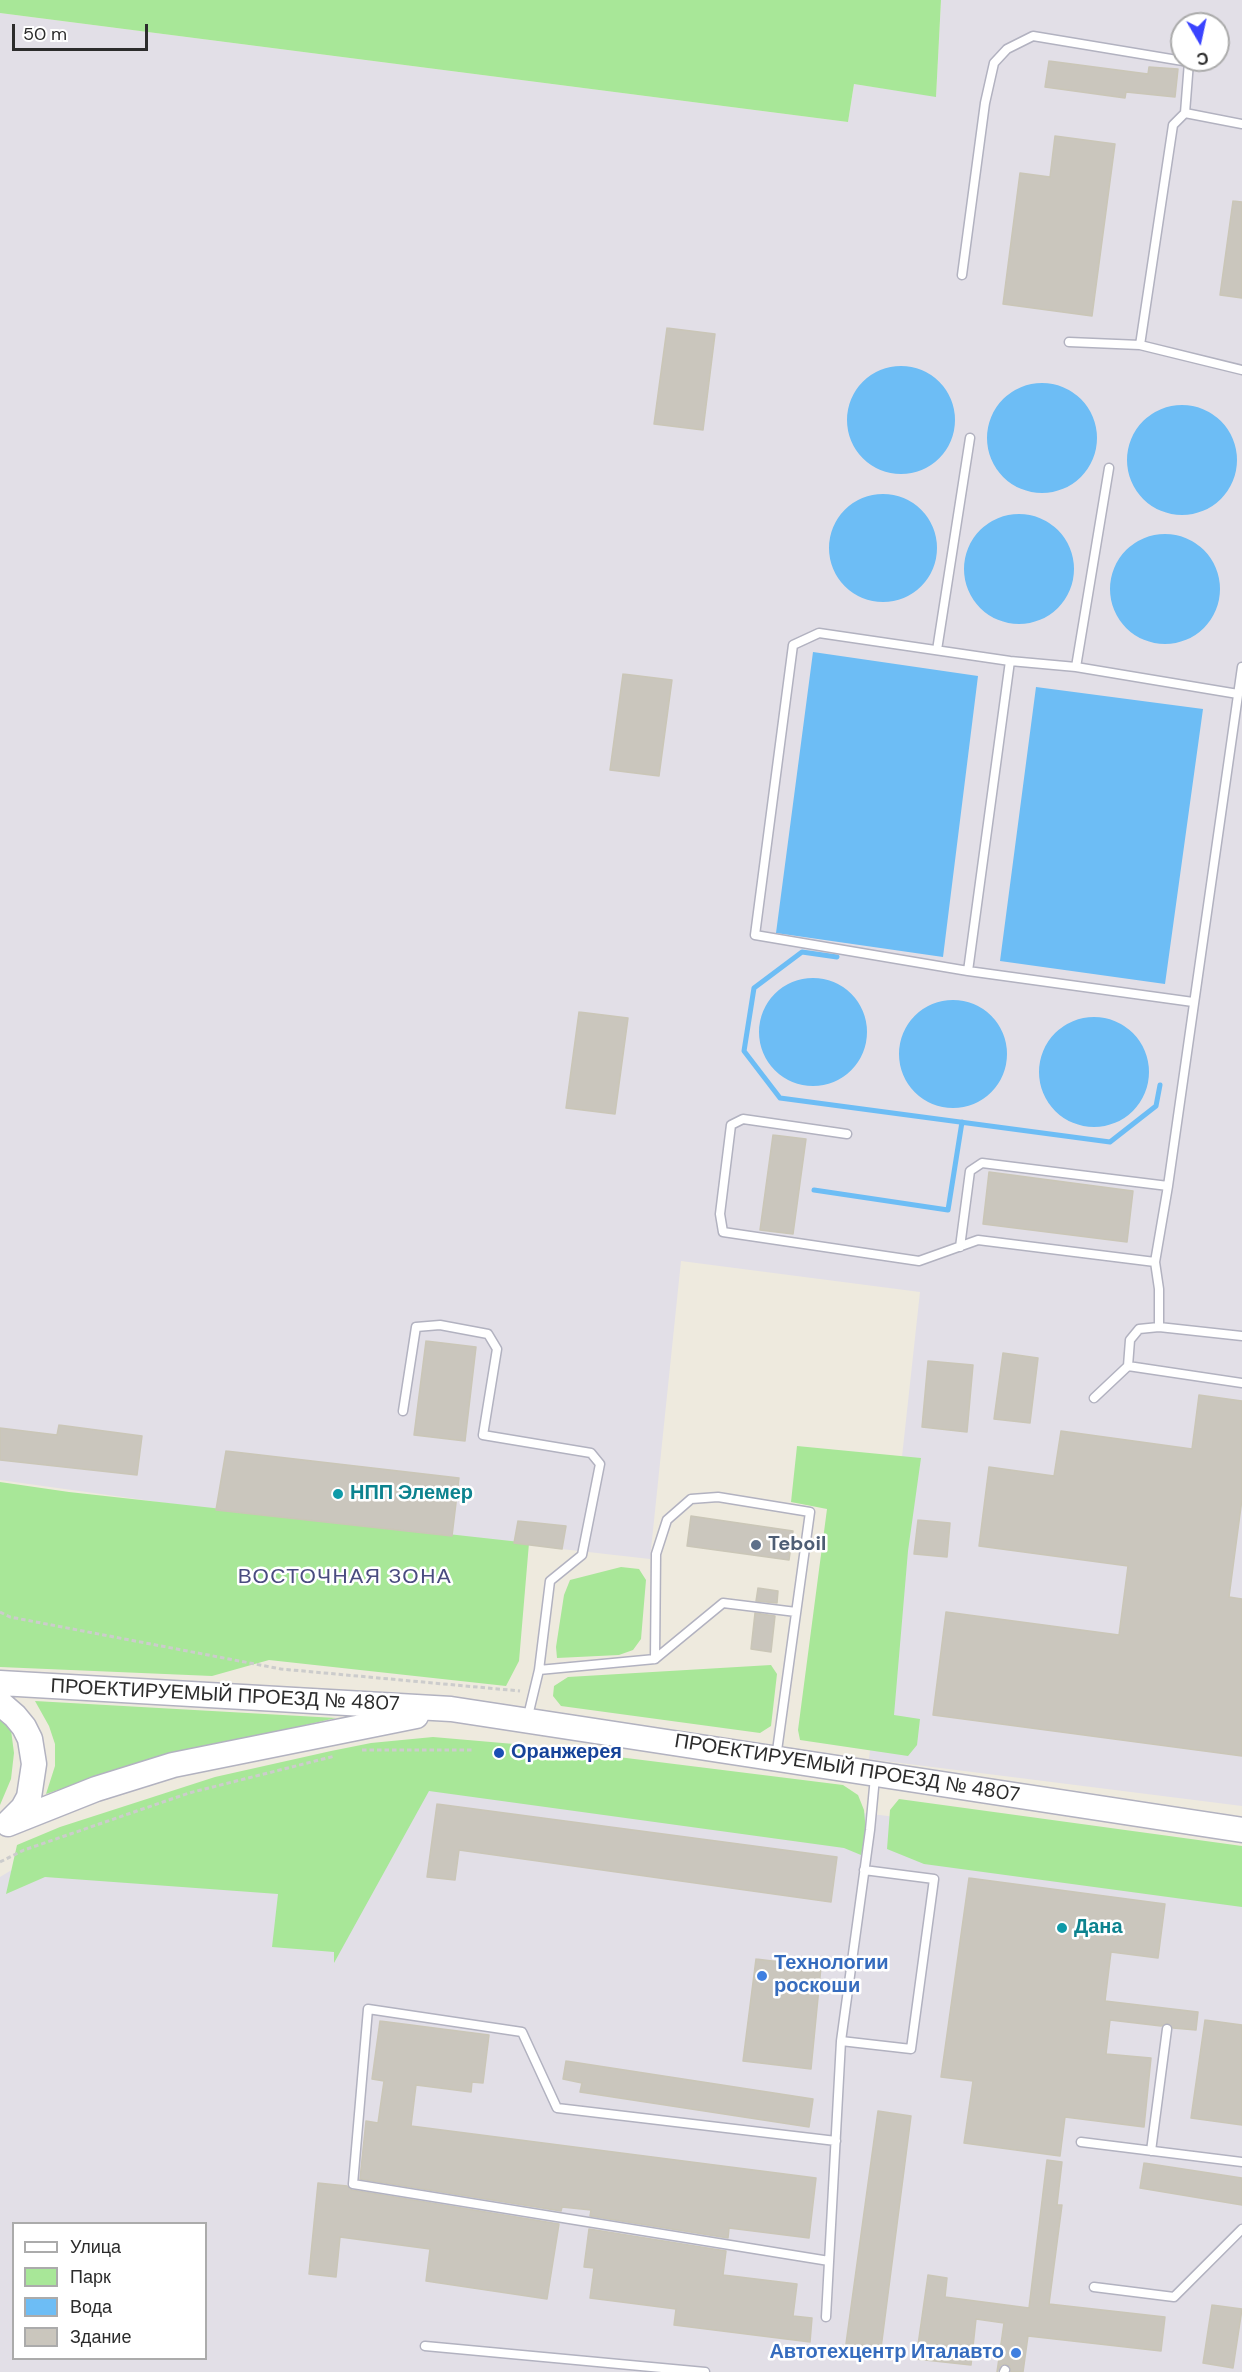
<!DOCTYPE html>
<meta charset="utf-8">
<style>
body{margin:0}
#map{position:relative;width:1242px;height:2372px;overflow:hidden;background:#eeeade;font-family:"DM Sans",sans-serif}
canvas{display:block}
.legend{position:absolute;left:12px;top:2222px;width:195px;height:138px;box-sizing:border-box;background:#fff;border:2px solid #ababab;margin:0;padding:8px 10px;list-style:none;font-size:18px;color:#2c2c2c}
.legend li{display:flex;align-items:center;gap:12px;height:30px}
.legend b{width:30px;border:2px solid #ababab}
.north{position:absolute;left:1170px;top:12px;width:60px;height:60px;box-sizing:border-box;background:#fff;border:2px solid #ababab;border-radius:50%;rotate:171deg;font-size:16px;font-weight:700;line-height:24px;text-align:center;color:#2c2c2c}
.north::after{content:'';display:block;margin:auto;width:21px;height:27px;background:#3a43ff;clip-path:polygon(50% 0,100% 100%,50% 72%,0 100%)}
.scale{position:absolute;left:12px;top:24px;width:136px;height:27px;box-sizing:border-box;border:3px solid #2c2c2c;border-top:0;padding-left:8px;font-size:18px;line-height:21px;white-space:nowrap;color:#2c2c2c;-webkit-text-stroke:4px #fff;paint-order:stroke}
</style>
<div id="map">
<canvas width="1242" height="2372"></canvas>
<ul class="legend">
<li><b style="height:8px;background:#fff"></b>Улица</li>
<li><b style="height:16px;background:#a8e798"></b>Парк</li>
<li><b style="height:16px;background:#6dbdf5"></b>Вода</li>
<li><b style="height:16px;background:#cac6bd"></b>Здание</li>
</ul>
<div class="north">С</div>
<div class="scale">50 m</div>
</div>
<script>
const c = document.querySelector('canvas').getContext('2d');
c.lineJoin = 'round';
function paint(path, color) { c.fillStyle = color; c.fill(path, 'evenodd'); }
const shape = rows => new Path2D(rows.map(r => 'M' + r).join(''));
function stroke(path, color, width, dash) { c.strokeStyle = color; c.lineWidth = width; c.lineCap = dash ? 'butt' : 'round'; c.setLineDash(dash || []); c.stroke(path); }
function write(font, color, halo, rows, align = 'center') {
  c.font = font + ' "DM Sans",sans-serif'; c.lineWidth = 5; c.setLineDash([]); c.textBaseline = 'middle'; c.strokeStyle = halo; c.fillStyle = color; for (const [text, x, y, turn = 0] of rows) {
    c.save(); c.translate(x, y); c.rotate((+turn || 0) * Math.PI / 180); c.textAlign = isNaN(turn) ? turn : align; if (halo) c.strokeText(text, 0, 0); c.fillText(text, 0, 0); c.restore();
  }
}
paint(shape([
 [941,0,1242,0,1242,1806,869,1759,920,1292,681,1261,650,1559,216,1510,0,1480,0,13,848,122,854,84,936,96],
 [1182,24,1218,24,1218,60,1182,60],
 [550,1775,1242,1859,1242,2372,0,2372,0,1877,45,1850,343,1786],
 [14,2224,206,2224,206,2358,14,2358]
]), '#e2dfe7');
paint(shape([
 [0,0,941,0,936,97,854,84,848,122,0,13],
 [797,1446,921,1458,908,1551,894,1715,920,1719,917,1745,908,1756,800,1740,798,1730,827,1509,791,1502],
 [0,1482,69,1492,529,1543,519,1661,506,1686,269,1660,212,1676,0,1667],
 [621,1567,639,1569,646,1580,641,1639,633,1650,619,1655,557,1658,556,1647,564,1595,570,1580],
 [771,1665,777,1674,771,1726,760,1733,561,1706,553,1696,554,1686,568,1677],
 [35,1701,336,1718,140,1763,46,1794,55,1766,55,1744,49,1726],
 [0,1717,11,1730,14,1753,11,1779,0,1805],
 [433,1737,514,1744,843,1785,858,1795,864,1810,866,1832,861,1855,844,1848,429,1791,334,1963,334,1952,272,1947,278,1894,45,1877,6,1894,17,1845,60,1827,215,1777,331,1751,371,1743],
 [899,1799,1242,1846,1242,1907,924,1864,887,1849,890,1810]
]), '#a8e798');
paint(shape([
 '847 420a54 54 0 1 1 108 0a54 54 0 1 1-108 0Z',
 '987 438a55 55 0 1 1 110 0a55 55 0 1 1-110 0Z',
 '1127 460a55 55 0 1 1 110 0a55 55 0 1 1-110 0Z',
 '829 548a54 54 0 1 1 108 0a54 54 0 1 1-108 0Z',
 '964 569a55 55 0 1 1 110 0a55 55 0 1 1-110 0Z',
 '1110 589a55 55 0 1 1 110 0a55 55 0 1 1-110 0Z',
 [813,652,978,676,943,957,776,933],
 [1036,687,1203,709,1165,984,1000,961],
 '759 1032a54 54 0 1 1 108 0a54 54 0 1 1-108 0Z',
 '899 1054a54 54 0 1 1 108 0a54 54 0 1 1-108 0Z',
 '1039 1072a55 55 0 1 1 110 0a55 55 0 1 1-110 0Z'
]), '#6dbdf5');
stroke(shape([
 [837,957,802,952,754,988,744,1051,780,1098,1110,1142,1156,1106,1160,1085],
 [814,1190,948,1210,962,1122]
]), '#6dbdf5', 5);
const building = shape([
 [1049,61,1148,74,1149,67,1178,69,1175,97,1126,92,1125,98,1045,87,1049,61],
 [1055,136,1115,144,1092,316,1003,304,1020,173,1050,177,1055,136],
 [1233,201,1242,202,1242,298,1220,295,1233,201],
 [667,328,715,334,703,430,654,424,667,328],
 [623,674,672,680,659,776,610,770,623,674],
 [579,1012,628,1018,615,1114,566,1108,579,1012],
 [773,1135,806,1139,793,1234,760,1230,773,1135],
 [989,1172,1133,1191,1127,1242,983,1224,989,1172],
 [426,1341,476,1347,465,1441,414,1435,426,1341],
 [1003,1353,1038,1358,1030,1423,994,1419,1003,1353],
 [928,1361,973,1365,967,1432,922,1427,928,1361],
 [1199,1395,1242,1401,1242,1499,1229,1597,1242,1599,1242,1756,933,1715,946,1612,1119,1635,1128,1566,979,1546,989,1467,1054,1476,1061,1431,1192,1449,1199,1395],
 [59,1425,142,1436,137,1475,0,1460,0,1428,57,1435,59,1425],
 [226,1451,459,1478,452,1536,216,1510,226,1451],
 [691,1516,793,1531,789,1560,687,1546,691,1516],
 [918,1520,950,1523,947,1557,914,1554,918,1520],
 [518,1521,566,1526,562,1549,514,1543,518,1521],
 [758,1588,778,1591,777,1603,756,1601,758,1588],
 [755,1613,775,1616,771,1652,751,1649,755,1613],
 [437,1804,837,1857,831,1902,459,1850,455,1880,427,1877,437,1804],
 [969,1878,1165,1904,1158,1958,1111,1952,1105,2001,1198,2012,1196,2030,1173,2028,1167,2023,1161,2026,1110,2020,1106,2054,1151,2058,1144,2127,1065,2117,1060,2156,964,2143,973,2081,941,2077,969,1878],
 [756,1959,821,1967,811,2069,743,2061,756,1959],
 [1205,2020,1242,2025,1242,2125,1191,2118,1205,2020],
 [380,2021,489,2035,483,2083,472,2082,471,2092,416,2085,411,2126,816,2178,809,2238,729,2228,728,2238,590,2216,591,2210,562,2207,561,2211,360,2179,366,2121,378,2123,384,2081,372,2079,380,2021],
 [566,2061,813,2099,809,2127,580,2092,582,2083,563,2079,566,2061],
 [878,2111,911,2116,880,2356,845,2351,878,2111],
 [1047,2160,1062,2162,1057,2205,1062,2205,1049,2304,1165,2317,1161,2351,1028,2336,1023,2372,1011,2372,1010,2366,1005,2364,1001,2365,997,2372,1004,2323,976,2319,971,2365,916,2359,928,2275,947,2278,945,2297,1029,2308,1047,2160],
 [1144,2163,1242,2178,1242,2205,1140,2188,1144,2163],
 [318,2183,347,2186,352,2190,559,2224,547,2299,426,2281,430,2249,340,2237,336,2277,309,2274,318,2183],
 [589,2229,726,2251,723,2275,797,2284,793,2316,812,2318,810,2342,674,2325,676,2309,590,2298,594,2268,584,2267,589,2229],
 [1212,2305,1242,2309,1233,2368,1203,2363,1212,2305]
]);
paint(building, '#cac6bd');
stroke(building, '#cac6b7', 1.5);
const service = shape([
 [1185,113,1242,124],
 [962,275,985,103,994,63,1007,49,1033,36,1189,62,1185,113,1173,125,1140,345],
 [1069,342,1140,345,1242,370],
 [1109,468,1076,667,1238,694],
 [937,650,970,438],
 [1076,667,1010,661,819,633,793,645,755,935,968,971,1193,1002],
 [968,971,1010,661],
 [847,1134,743,1119,731,1125,720,1214,723,1232,919,1261,978,1240,1155,1262],
 [960,1247,970,1171,982,1163,1168,1186],
 [1159,1327,1159,1289,1155,1262,1168,1186,1242,667],
 [1242,1336,1159,1327,1139,1329,1130,1340,1128,1366,1242,1383],
 [1094,1398,1128,1366],
 [403,1411,416,1327,440,1325,488,1334,497,1349,483,1435,591,1453,600,1464,582,1555,550,1581,539,1670,527,1720],
 [655,1659,723,1603,796,1612],
 [539,1670,655,1659,656,1554,667,1520,691,1499,718,1497,810,1512,776,1758],
 [841,2041,911,2049,934,1879,864,1870],
 [1081,2142,1242,2162],
 [1151,2151,1167,2029],
 [829,2261,353,2184,368,2009,522,2032,557,2108,836,2141],
 [1094,2287,1174,2297,1242,2229],
 [826,2317,841,2041,870,1830,875,1777],
 [425,2346,705,2372],
 [1004,2372,1005,2370]
]);
const secondary = shape([
 [0,1683,451,1709,1242,1830],
 [0,1703,15,1716,24,1727,30,1739,34,1764,29,1797,23,1808,9,1822],
 [8,1824,96,1789,173,1765,416,1716]
]);
stroke(service, '#b2b2c0', 11);
stroke(secondary, '#b2b2c0', 27);
stroke(shape([
 [0,1612,10,1617,281,1669,520,1691],
 [362,1750,473,1750],
 [0,1862,24,1850,189,1793,335,1756]
]), '#ccc', 3, [4.5, 3]);
stroke(service, '#fff', 8);
stroke(secondary, '#fff', 24);
for (const [x, y, r, color] of [
 [338,1494,6,"#0f9aa8"],
 [756,1545,6,"#5c6f8a"],
 [499,1753,6,"#1a4fb4"],
 [1062,1928,6,"#0f9aa8"],
 [762,1976,6,"#3f7fe0"],
 [1016,2353,6,"#3f7fe0"]
]) { const dot = new Path2D(); dot.arc(x, y, r, 0, 2 * Math.PI); c.fillStyle = color; c.fill(dot); stroke(dot, '#fff', 2); }
write('bold 20px', '#0d838f', '#fff', [
 ["НПП Элемер",350,1494],
 ["Дана",1074,1928]
], 'left');
write('bold 20px', '#4e5e75', '#fff', [
 ["Teboil",768,1545]
], 'left');
write('20px', '#2c2c2c', '#fff', [
 ["ПРОЕКТИРУЕМЫЙ ПРОЕЗД № 4807",225,1696,3],
 ["ПРОЕКТИРУЕМЫЙ ПРОЕЗД № 4807",847,1769,9]
]);
write('bold 20px', '#164399', '#fff', [
 ["Оранжерея",511,1753]
], 'left');
write('bold 20px', '#366cbe', '#fff', [
 ["Технологии",774,1964],
 ["роскоши",774,1987],
 ["Автотехцентр Италавто",1004,2353,"right"]
], 'left');
c.letterSpacing = '1.5px';
write('21px', '#4a4c80', '#fff', [
 ["ВОСТОЧНАЯ ЗОНА",345,1577]
]);
c.letterSpacing = '0px';
</script>
